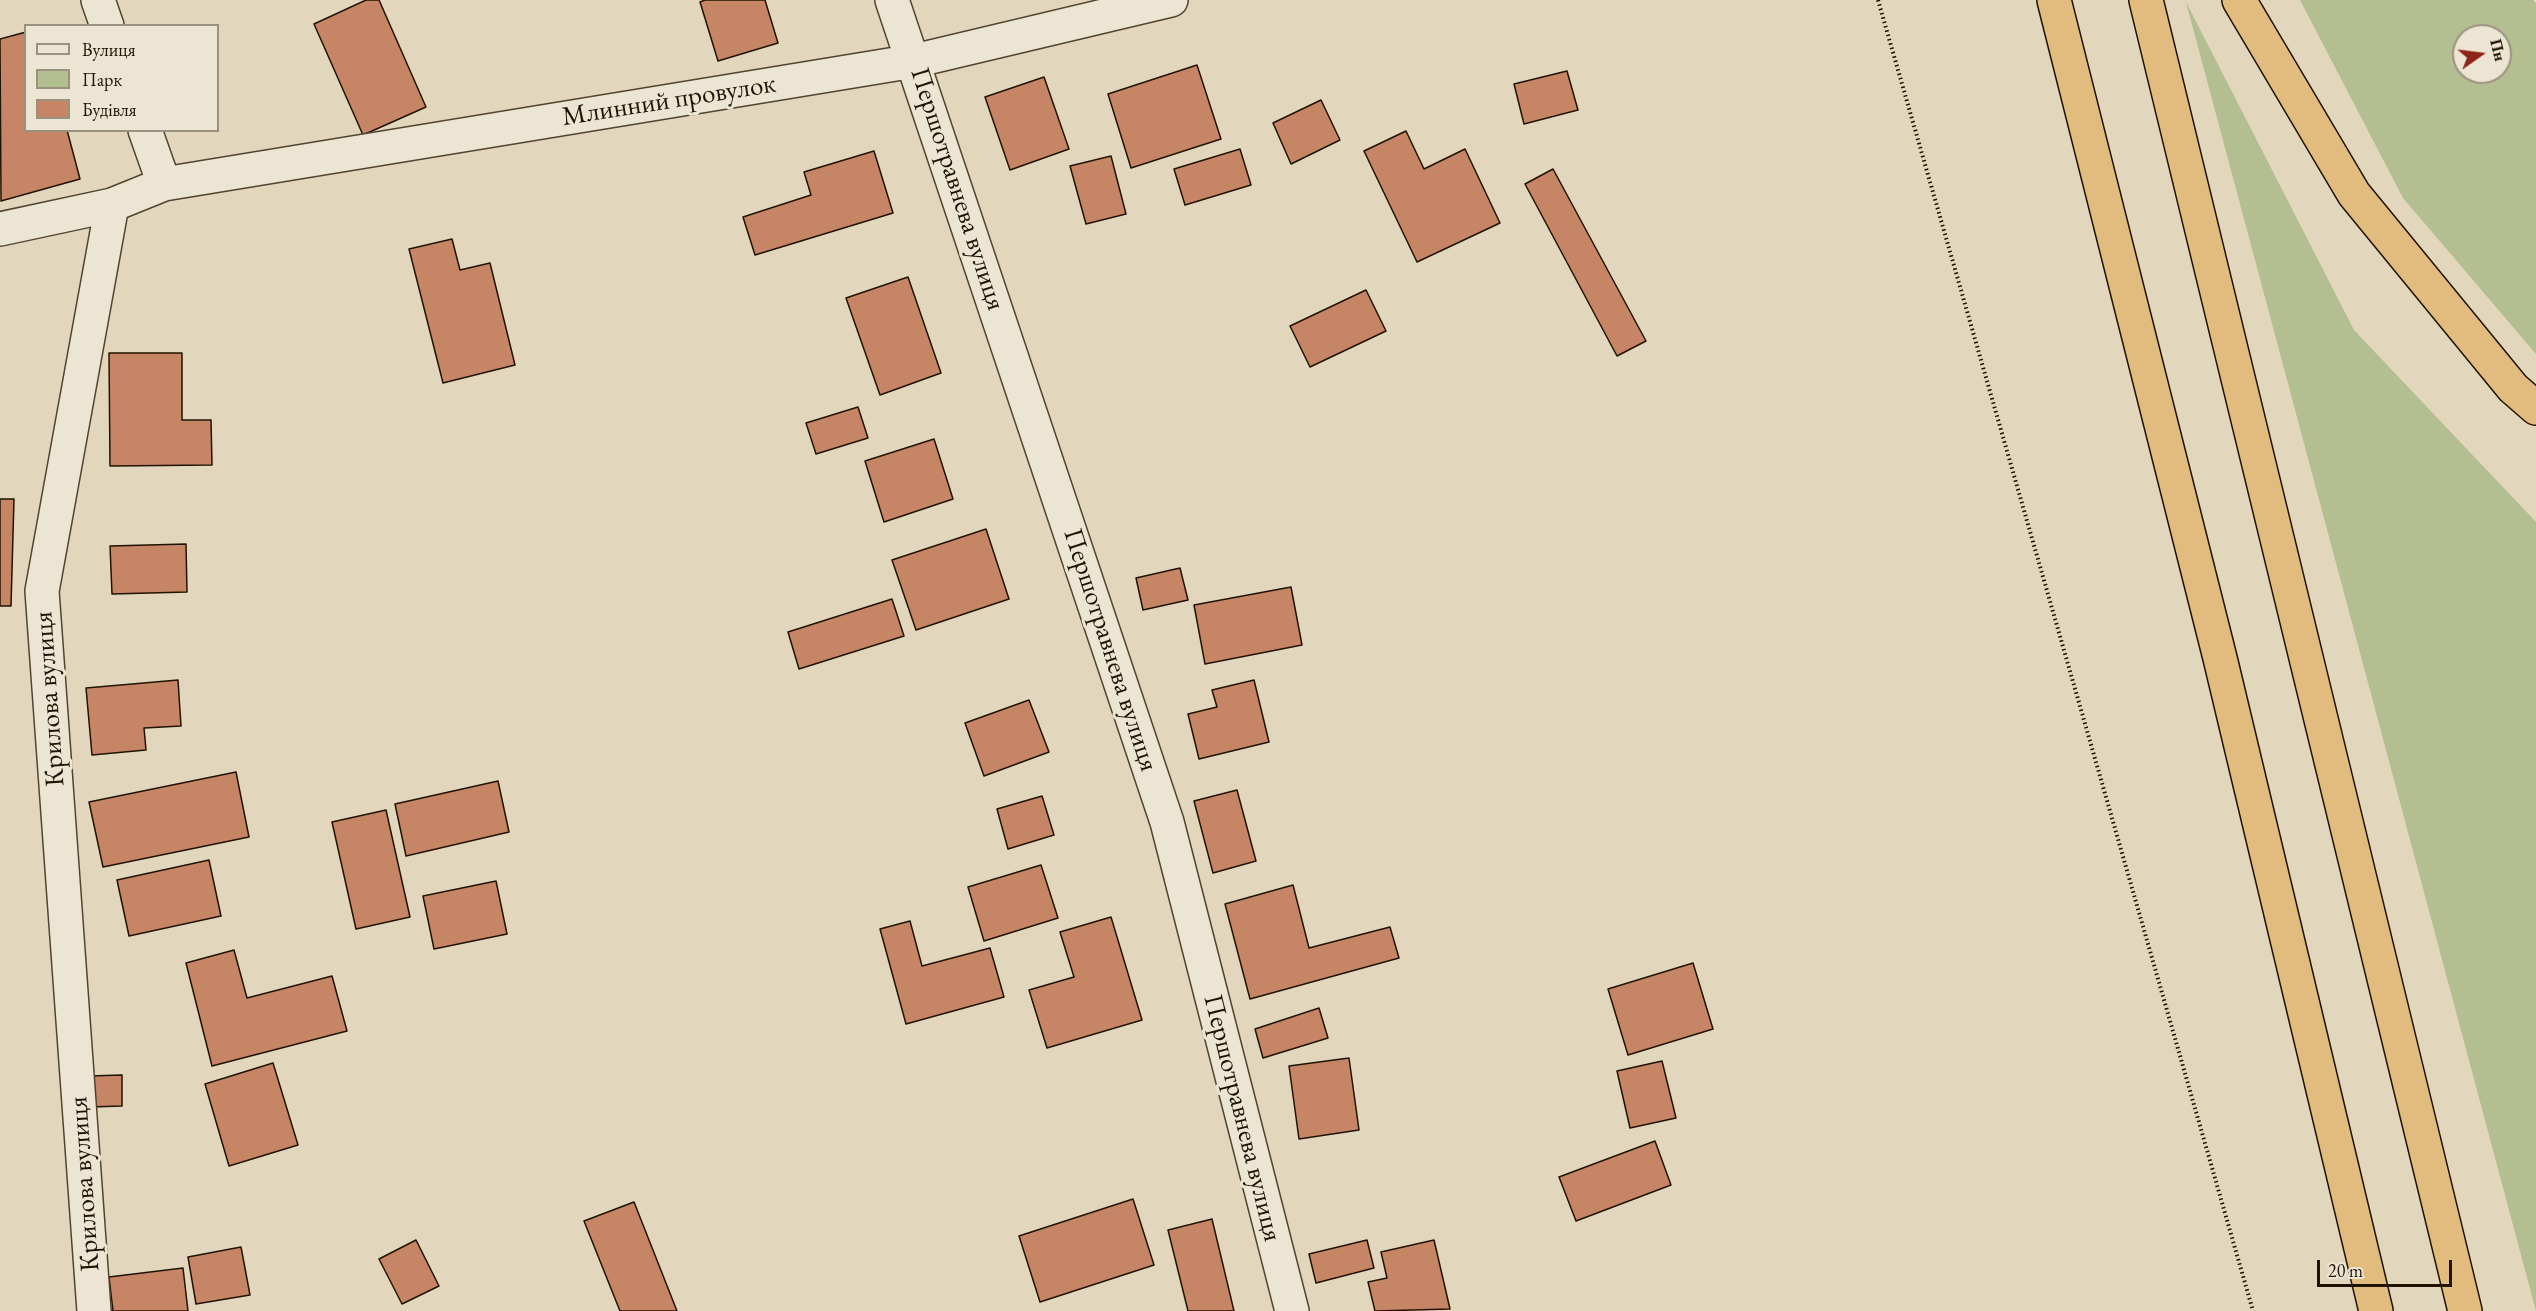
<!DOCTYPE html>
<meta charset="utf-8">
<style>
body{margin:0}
#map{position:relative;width:2536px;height:1311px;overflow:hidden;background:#e2d7bc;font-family:"EB Garamond",serif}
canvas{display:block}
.legend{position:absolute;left:24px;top:24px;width:195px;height:108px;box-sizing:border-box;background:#ece5d3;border:2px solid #9b917f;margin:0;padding:8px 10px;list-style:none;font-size:18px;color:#211302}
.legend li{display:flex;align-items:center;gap:12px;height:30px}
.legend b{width:30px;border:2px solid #9b917f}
.north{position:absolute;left:2452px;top:24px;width:60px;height:60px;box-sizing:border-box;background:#ece5d3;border:2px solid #9b917f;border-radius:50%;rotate:76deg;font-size:16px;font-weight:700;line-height:24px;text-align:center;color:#211302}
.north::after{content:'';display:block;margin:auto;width:21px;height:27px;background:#8f2418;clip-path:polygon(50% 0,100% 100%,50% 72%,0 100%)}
.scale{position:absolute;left:2317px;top:1260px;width:135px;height:27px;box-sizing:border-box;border:3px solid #211302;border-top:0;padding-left:8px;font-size:18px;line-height:21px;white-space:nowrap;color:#211302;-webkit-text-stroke:4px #ece5d3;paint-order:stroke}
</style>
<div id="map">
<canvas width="2536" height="1311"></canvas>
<ul class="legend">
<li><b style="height:8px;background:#ece5d3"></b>Вулиця</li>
<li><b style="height:16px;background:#b3be91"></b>Парк</li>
<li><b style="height:16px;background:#c68564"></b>Будівля</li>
</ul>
<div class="north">Пн</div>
<div class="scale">20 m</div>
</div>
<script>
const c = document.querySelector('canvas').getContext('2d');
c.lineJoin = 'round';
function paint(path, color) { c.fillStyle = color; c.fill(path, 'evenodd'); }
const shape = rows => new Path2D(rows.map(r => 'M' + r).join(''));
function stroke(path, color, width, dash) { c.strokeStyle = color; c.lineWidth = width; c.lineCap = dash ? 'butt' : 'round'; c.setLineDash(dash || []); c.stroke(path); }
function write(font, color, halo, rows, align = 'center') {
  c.font = font + ' "EB Garamond",serif'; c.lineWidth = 6; c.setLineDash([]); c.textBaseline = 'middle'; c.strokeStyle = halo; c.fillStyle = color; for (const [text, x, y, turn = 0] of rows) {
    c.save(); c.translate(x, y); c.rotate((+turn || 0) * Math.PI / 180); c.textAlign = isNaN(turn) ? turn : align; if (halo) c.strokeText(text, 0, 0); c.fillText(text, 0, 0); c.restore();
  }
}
paint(shape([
 [2300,0,2533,0,2536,3,2536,354,2403,198],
 [2464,36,2500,36,2500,72,2464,72],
 [2186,2,2354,330,2536,522,2536,1311]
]), '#b3be91');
const building = shape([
 [366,0,379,0,426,107,363,135,314,24,366,0],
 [705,0,765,0,778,43,718,61,700,2,705,0],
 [26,32,26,130,67,130,80,179,1,201,0,39,26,32],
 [1197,65,1221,139,1131,168,1108,94,1197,65],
 [1567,71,1578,110,1524,124,1514,84,1567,71],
 [1044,77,1069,149,1010,170,985,97,1044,77],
 [1321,100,1340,140,1291,164,1273,123,1321,100],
 [1406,131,1424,169,1465,149,1500,223,1417,262,1364,151,1406,131],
 [1240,149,1251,185,1185,205,1174,169,1240,149],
 [874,151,893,213,755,255,743,217,811,195,804,172,874,151],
 [1111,156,1126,214,1086,224,1070,166,1111,156],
 [1553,169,1646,341,1617,356,1525,184,1553,169],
 [452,239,460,270,490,263,515,365,443,383,409,249,452,239],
 [908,277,941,373,880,395,846,298,908,277],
 [1366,290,1386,331,1310,367,1290,326,1366,290],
 [109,353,182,353,182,420,211,420,212,465,110,466,109,353],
 [858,407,868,438,816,454,806,423,858,407],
 [934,439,953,499,884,522,865,461,934,439],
 [0,499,14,499,11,606,0,606,0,499],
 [986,529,1009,599,916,630,892,560,986,529],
 [186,544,187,592,112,594,110,546,186,544],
 [1180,568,1188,600,1143,610,1136,578,1180,568],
 [1291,587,1302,645,1205,664,1194,605,1291,587],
 [892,599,904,636,799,669,788,632,892,599],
 [178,680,181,726,144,728,146,750,92,755,86,688,178,680],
 [1254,680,1269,742,1199,759,1188,714,1217,707,1212,690,1254,680],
 [1029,700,1049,752,984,776,965,723,1029,700],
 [236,772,249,837,103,867,89,802,236,772],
 [498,781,509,832,406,856,395,804,498,781],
 [1237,790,1256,861,1213,873,1194,801,1237,790],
 [1042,796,1054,835,1008,849,997,809,1042,796],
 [386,810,410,917,356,929,332,822,386,810],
 [209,860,221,916,129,936,117,880,209,860],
 [1041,865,1058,918,984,941,968,887,1041,865],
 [496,881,507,934,434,949,423,896,496,881],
 [1293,885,1309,948,1390,927,1399,958,1250,999,1225,904,1293,885],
 [1111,917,1142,1020,1047,1048,1029,990,1074,977,1060,932,1111,917],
 [910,921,922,966,990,948,1004,997,906,1024,880,929,910,921],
 [234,950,247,998,332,976,347,1031,212,1066,186,963,234,950],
 [1693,963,1713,1029,1628,1055,1608,989,1693,963],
 [1319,1008,1328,1038,1263,1058,1255,1029,1319,1008],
 [1349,1058,1359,1130,1299,1139,1289,1066,1349,1058],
 [1662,1061,1676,1118,1630,1128,1617,1071,1662,1061],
 [273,1063,298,1145,229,1166,205,1084,273,1063],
 [122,1075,122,1106,89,1107,89,1076,122,1075],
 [1655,1141,1671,1185,1576,1221,1559,1177,1655,1141],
 [1133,1199,1154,1265,1040,1302,1019,1236,1133,1199],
 [634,1202,677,1311,620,1311,584,1221,634,1202],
 [1212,1219,1234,1311,1188,1311,1168,1230,1212,1219],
 [416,1240,439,1286,402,1304,379,1259,416,1240],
 [1367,1240,1374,1268,1316,1283,1309,1254,1367,1240],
 [1434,1240,1450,1309,1375,1311,1368,1282,1387,1278,1381,1252,1434,1240],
 [241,1247,250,1295,196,1304,188,1257,241,1247],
 [183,1268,188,1311,113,1311,109,1277,183,1268]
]);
paint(building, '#c68564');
stroke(building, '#211302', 1.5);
const minor = shape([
 [98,0,107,26],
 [892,0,1167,822,1292,1311],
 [164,184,914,61,1171,0],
 [0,229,112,205],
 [94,1311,42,591,112,205,164,184,145,130]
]);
const highway = shape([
 [2054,0,2220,658,2376,1311],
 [2146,0,2465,1311],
 [2239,0,2354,194,2513,388,2536,408]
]);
stroke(minor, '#514430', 36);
stroke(highway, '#211302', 36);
stroke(shape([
 [1878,0,2253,1311]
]), '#211302', 4, [1.5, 3]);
stroke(minor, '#ece5d3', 33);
stroke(highway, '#e1bc7e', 33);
write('27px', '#211302', '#ece5d3', [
 ["Млинний провулок",669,101,-9],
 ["Першотравнева вулиця",957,189,72],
 ["Першотравнева вулиця",1110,650,72],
 ["Крилова вулиця",50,699,-94],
 ["Першотравнева вулиця",1242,1118,76],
 ["Крилова вулиця",85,1184,-94]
]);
</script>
